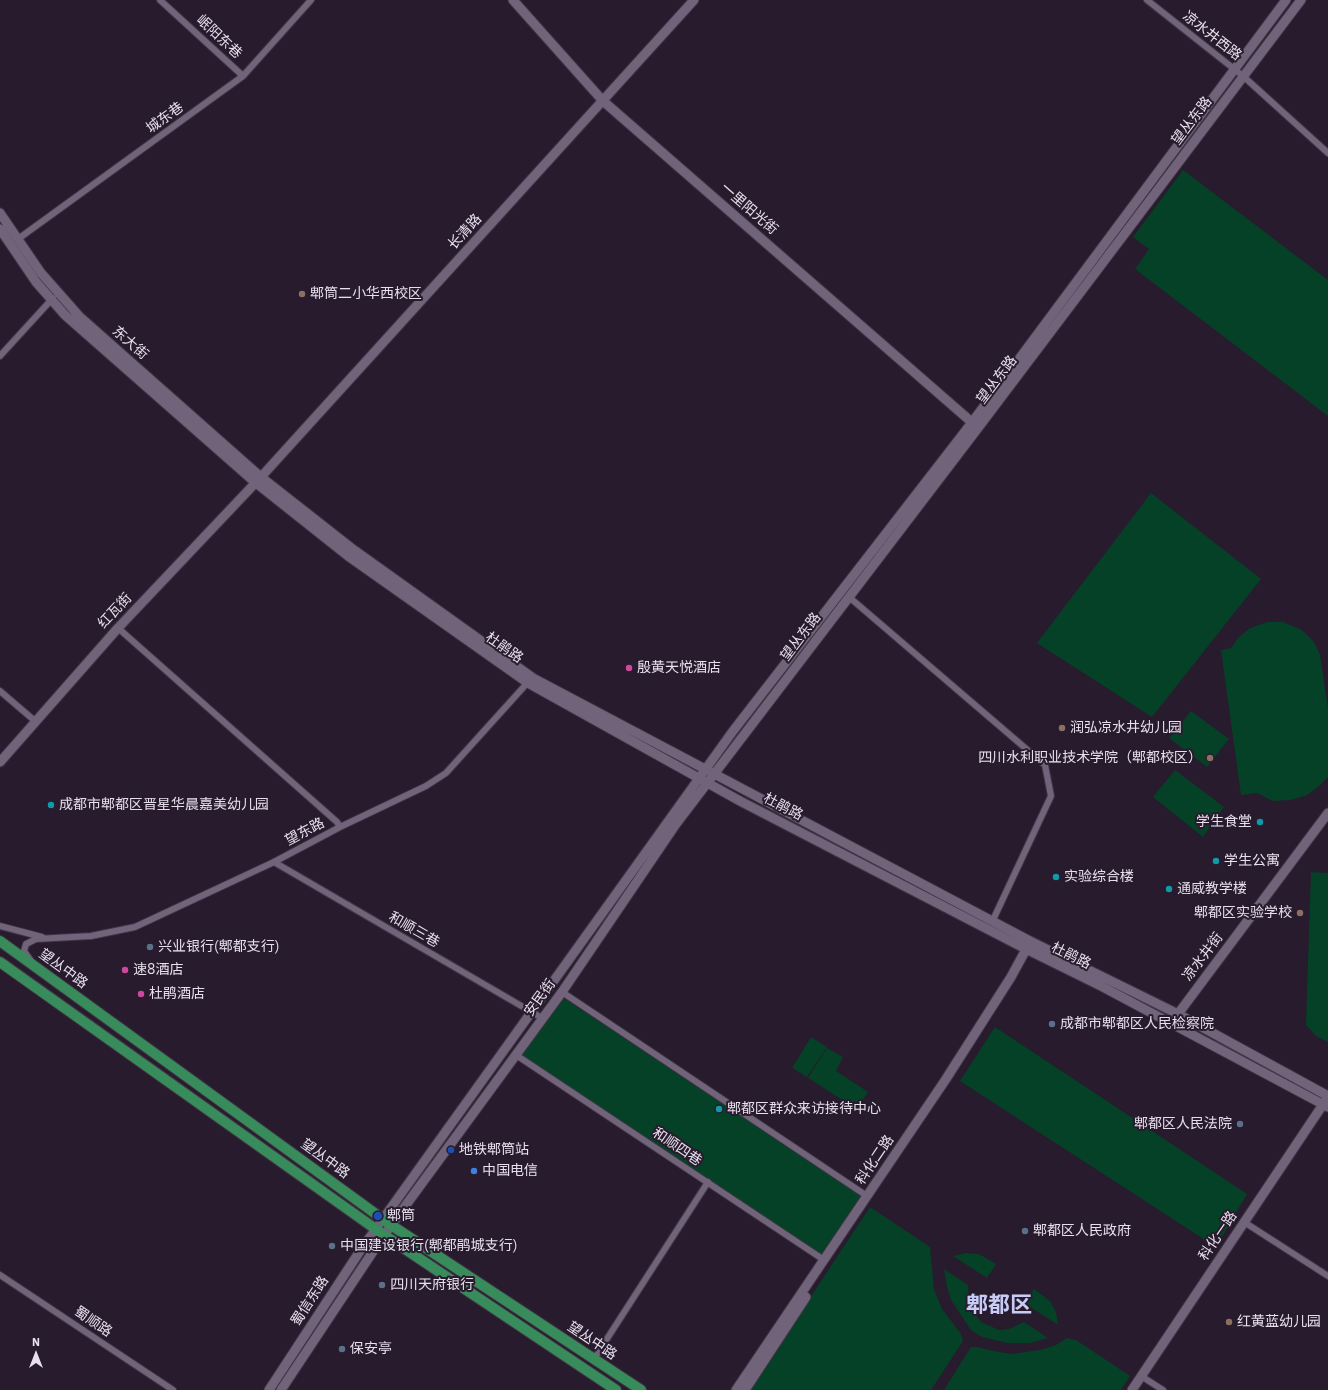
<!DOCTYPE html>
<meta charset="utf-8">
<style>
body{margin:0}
#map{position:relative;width:1328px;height:1390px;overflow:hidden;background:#271b2d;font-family:"IBM Plex Sans",sans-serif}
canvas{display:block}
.north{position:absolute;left:16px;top:1334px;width:40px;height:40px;-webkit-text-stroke:3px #271b2d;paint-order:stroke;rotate:0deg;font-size:11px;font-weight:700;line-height:16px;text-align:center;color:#e7dfec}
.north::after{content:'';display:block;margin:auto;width:14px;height:18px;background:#e7dfec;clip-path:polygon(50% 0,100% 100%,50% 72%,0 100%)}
</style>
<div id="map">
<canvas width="1328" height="1390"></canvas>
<div class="north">N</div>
</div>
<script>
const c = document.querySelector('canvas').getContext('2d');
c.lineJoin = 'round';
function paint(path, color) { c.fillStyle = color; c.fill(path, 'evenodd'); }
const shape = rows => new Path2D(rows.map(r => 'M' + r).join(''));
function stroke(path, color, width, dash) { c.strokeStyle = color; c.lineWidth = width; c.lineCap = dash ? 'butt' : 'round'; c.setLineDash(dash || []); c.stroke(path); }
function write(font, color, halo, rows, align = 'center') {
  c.font = font + ' "IBM Plex Sans","Noto Sans SC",sans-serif'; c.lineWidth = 4; c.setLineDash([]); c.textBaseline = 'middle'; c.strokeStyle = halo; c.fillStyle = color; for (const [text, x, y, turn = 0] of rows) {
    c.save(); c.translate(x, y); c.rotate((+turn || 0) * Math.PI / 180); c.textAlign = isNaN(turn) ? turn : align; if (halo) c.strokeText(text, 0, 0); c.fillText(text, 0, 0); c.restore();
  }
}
paint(shape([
 [1183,170,1328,280,1328,416,1135,269,1149,249,1133,237],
 [1151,493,1261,579,1152,717,1037,643],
 [1268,622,1283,622,1302,630,1314,642,1320,655,1328,708,1328,777,1318,787,1307,795,1291,800,1273,801,1257,793,1241,795,1221,650,1231,648,1239,637,1250,628],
 [1191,711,1229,739,1207,767,1169,738],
 [1175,770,1224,807,1203,837,1153,797],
 [1311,872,1328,873,1328,1042,1316,1036,1306,1025],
 [562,997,863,1197,823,1257,521,1056],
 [995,1027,1247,1194,1216,1247,960,1081],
 [811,1037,827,1047,807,1077,792,1068],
 [827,1048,843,1057,836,1071,868,1092,857,1109,808,1078],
 [870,1207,930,1247,934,1289,942,1309,961,1334,963,1341,931,1390,749,1390],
 [966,1253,979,1254,996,1264,987,1278,953,1256],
 [944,1269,968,1285,970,1307,981,1322,999,1330,1009,1329,1024,1322,1048,1338,1030,1343,1007,1343,982,1337,971,1330,951,1300,947,1287],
 [1034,1289,1050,1301,1056,1312,1058,1325,1024,1303],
 [1067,1338,1076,1340,1130,1376,1121,1390,944,1390,971,1347,978,1347,989,1350,1011,1354,1040,1350,1056,1345]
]), '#054126');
const street = shape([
 [160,0,243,76],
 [1147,0,1243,76,1328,153],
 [18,239,243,76,311,0],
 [0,356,53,298],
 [849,597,1045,765,1051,796,993,920],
 [118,628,337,822,340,827],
 [0,691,35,721],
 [274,862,542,1018],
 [0,926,42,937],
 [31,961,24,951,26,944,36,939,91,936,135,927,274,862,340,827,426,786,446,773,530,680],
 [562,992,867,1196],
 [516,1055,824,1260],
 [1244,1222,1328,1276],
 [0,1275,173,1390],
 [594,1359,708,1182],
 [1141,1376,1163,1390]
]);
const secondary = shape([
 [513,0,603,101,975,425],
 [0,213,41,273,79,316,261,477,354,550,533,678,1030,941,1178,1014,1328,1096],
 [0,229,36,282,65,315,256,483,348,556,528,683,740,801,1026,949,1101,986,1328,1107],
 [0,762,118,628,261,477,694,0],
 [1175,1018,1328,813],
 [269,1390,360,1251,733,731,970,425,1286,0],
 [281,1390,384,1235,562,992,676,824,978,428,1301,0],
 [736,1390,946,1079,1011,977,1029,944],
 [745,1390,806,1297],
 [1132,1390,1326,1100]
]);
const primary = shape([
 [0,941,391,1225,641,1390],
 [0,962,384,1235,616,1390]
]);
stroke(street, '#3f3544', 8);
stroke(secondary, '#3f3544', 11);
stroke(primary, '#3f3544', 12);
stroke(street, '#716379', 6);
stroke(secondary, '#716379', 9);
stroke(primary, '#388b5b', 10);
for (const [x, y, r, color] of [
 [302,294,4,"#8d6e63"],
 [629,668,4,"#d1479c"],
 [1062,728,4,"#8d6e63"],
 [1210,758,4,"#8d6e63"],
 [51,805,4,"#0f9aa8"],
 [1260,822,4,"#0f9aa8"],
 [1216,861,4,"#0f9aa8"],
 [1056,877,4,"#0f9aa8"],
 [1169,889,4,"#0f9aa8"],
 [1300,913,4,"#8d6e63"],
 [150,947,4,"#5c6f8a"],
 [125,970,4,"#d1479c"],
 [141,994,4,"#d1479c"],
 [1052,1024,4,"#5c6f8a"],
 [719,1109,4,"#0f9aa8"],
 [1240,1124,4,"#5c6f8a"],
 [451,1150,4,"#1a4fb4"],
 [474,1171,4,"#3f7fe0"],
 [378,1216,5,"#1a4fb4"],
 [1025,1231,4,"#5c6f8a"],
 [332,1246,4,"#5c6f8a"],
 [382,1285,4,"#5c6f8a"],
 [1229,1322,4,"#8d6e63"],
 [342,1349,4,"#5c6f8a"]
]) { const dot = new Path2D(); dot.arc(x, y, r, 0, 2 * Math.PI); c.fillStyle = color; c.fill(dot); stroke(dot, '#271b2d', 1.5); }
write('14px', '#e7dfec', '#271b2d', [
 ["凉水井西路",1212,36,38],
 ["岷阳东巷",219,37,43],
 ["城东巷",165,118,-36],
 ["望丛东路",1192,121,-53],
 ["一里阳光街",749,209,41],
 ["长清路",465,232,-48],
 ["东大街",130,343,41],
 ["望丛东路",997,380,-53],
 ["红瓦街",115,611,-47],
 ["望丛东路",801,637,-53],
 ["杜鹃路",504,648,35],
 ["杜鹃路",783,807,27],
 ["望东路",305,832,-28],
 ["和顺三巷",414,930,30],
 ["杜鹃路",1071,956,26],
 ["凉水井街",1203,957,-53],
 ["望丛中路",63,969,36],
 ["安民街",540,998,-54],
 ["和顺四巷",677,1147,34],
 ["望丛中路",325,1159,36],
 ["科化二路",875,1160,-56],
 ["科化一路",1218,1236,-56],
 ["蜀信东路",310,1301,-57],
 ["蜀顺路",93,1322,34],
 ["望丛中路",592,1341,34]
]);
write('14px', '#e7dfec', '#271b2d', [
 ["郫筒二小华西校区",310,294],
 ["殷黄天悦酒店",637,668],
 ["润弘凉水井幼儿园",1070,728],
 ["四川水利职业技术学院（郫都校区）",1202,758,"right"],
 ["成都市郫都区晋星华晨嘉美幼儿园",59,805],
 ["学生食堂",1252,822,"right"],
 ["学生公寓",1224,861],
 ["实验综合楼",1064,877],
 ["通威教学楼",1177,889],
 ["郫都区实验学校",1292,913,"right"],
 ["兴业银行(郫都支行)",158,947],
 ["速8酒店",133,970],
 ["杜鹃酒店",149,994],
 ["成都市郫都区人民检察院",1060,1024],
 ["郫都区群众来访接待中心",727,1109],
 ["郫都区人民法院",1232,1124,"right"],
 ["地铁郫筒站",459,1150],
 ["中国电信",482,1171],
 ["郫筒",387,1216],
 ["郫都区人民政府",1033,1231],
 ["中国建设银行(郫都鹃城支行)",340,1246],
 ["四川天府银行",390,1285],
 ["红黄蓝幼儿园",1237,1322],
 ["保安亭",350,1349]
], 'left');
write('bold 22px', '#c7cbf6', '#271b2d', [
 ["郫都区",999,1306]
]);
</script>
